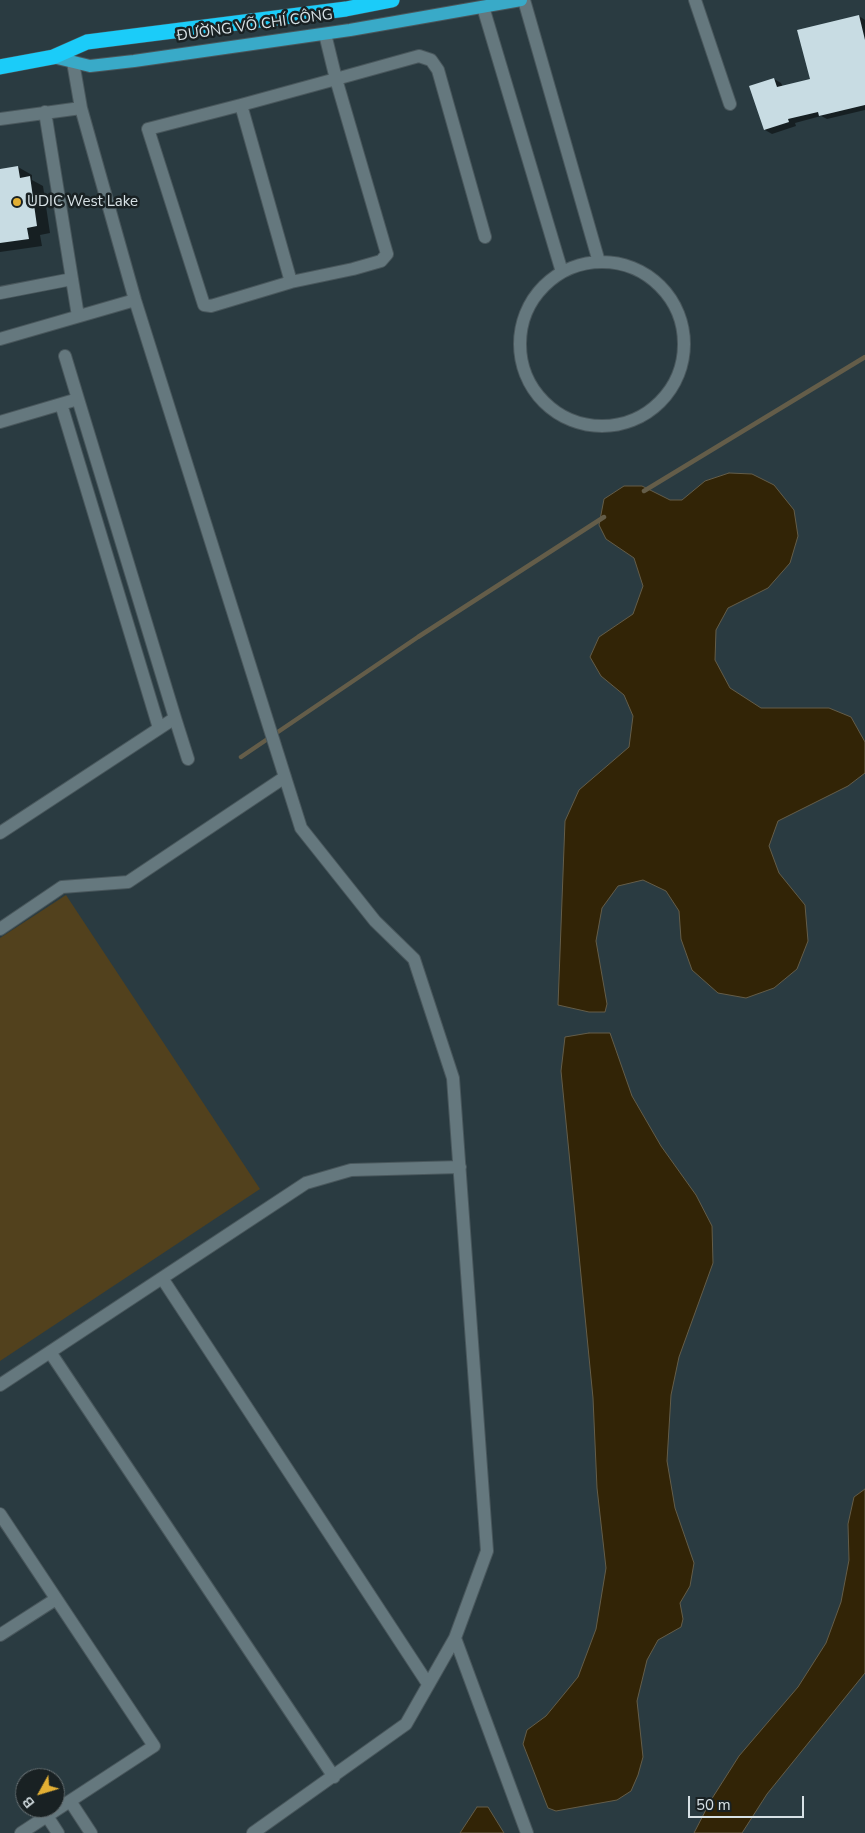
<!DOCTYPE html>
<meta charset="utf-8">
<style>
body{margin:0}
#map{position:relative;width:865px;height:1833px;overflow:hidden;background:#2a3b41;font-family:"Nunito Sans",sans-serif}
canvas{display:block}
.north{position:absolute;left:15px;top:1768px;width:50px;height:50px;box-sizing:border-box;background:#192123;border:1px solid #656e71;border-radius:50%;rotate:231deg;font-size:14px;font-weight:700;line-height:20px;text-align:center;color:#d7e1e5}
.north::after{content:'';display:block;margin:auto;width:18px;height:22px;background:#e2af34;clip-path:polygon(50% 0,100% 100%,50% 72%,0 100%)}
.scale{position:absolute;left:688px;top:1796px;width:116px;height:22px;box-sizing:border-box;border:2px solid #d7e1e5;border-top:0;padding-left:6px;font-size:15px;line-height:18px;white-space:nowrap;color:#d7e1e5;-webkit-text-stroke:4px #192123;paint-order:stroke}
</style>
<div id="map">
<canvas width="865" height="1833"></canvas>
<div class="north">B</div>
<div class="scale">50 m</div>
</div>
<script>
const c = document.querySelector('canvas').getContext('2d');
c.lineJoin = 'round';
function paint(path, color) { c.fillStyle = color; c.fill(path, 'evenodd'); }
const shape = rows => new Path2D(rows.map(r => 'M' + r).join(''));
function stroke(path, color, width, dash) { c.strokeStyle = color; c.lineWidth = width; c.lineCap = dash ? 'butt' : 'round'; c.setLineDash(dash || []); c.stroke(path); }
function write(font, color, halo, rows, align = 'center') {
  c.font = font + ' "Nunito Sans",sans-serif'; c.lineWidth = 5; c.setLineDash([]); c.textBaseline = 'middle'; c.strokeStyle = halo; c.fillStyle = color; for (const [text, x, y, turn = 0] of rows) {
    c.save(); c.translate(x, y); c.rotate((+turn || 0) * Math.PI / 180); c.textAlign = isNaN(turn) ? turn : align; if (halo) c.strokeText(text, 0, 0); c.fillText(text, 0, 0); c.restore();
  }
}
paint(shape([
 [66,895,260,1189,0,1361,0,938]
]), '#52411d');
const water = shape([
 [729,473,752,474,774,485,794,510,798,536,790,563,768,588,728,608,716,630,715,660,730,688,761,708,829,708,851,717,865,742,865,773,848,786,778,821,769,846,779,873,805,905,808,941,797,969,774,988,746,998,718,993,692,970,681,939,679,911,666,891,643,880,618,886,602,908,596,941,607,1004,605,1012,589,1012,558,1005,565,821,579,790,629,747,633,716,624,695,601,676,590,657,599,637,633,614,643,586,634,558,606,539,599,525,604,499,624,486,642,486,670,500,682,500,705,481,729,473],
 [589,1033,610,1033,632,1096,661,1146,696,1195,712,1226,713,1263,679,1357,671,1395,667,1461,675,1508,694,1563,690,1586,680,1603,683,1619,681,1627,658,1640,647,1660,637,1701,643,1757,638,1775,631,1791,617,1800,556,1811,548,1808,523,1744,527,1730,546,1716,578,1677,596,1629,606,1568,597,1488,593,1398,561,1071,565,1037,589,1033],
 [865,1489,865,1673,767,1794,742,1833,694,1833,711,1800,739,1756,798,1687,826,1643,841,1602,849,1560,848,1524,854,1497,865,1489],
 [477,1807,488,1807,504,1833,460,1833,477,1807]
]);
paint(water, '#322406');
stroke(water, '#645d49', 1);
paint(shape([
 [859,16,865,20,865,110,827,119,821,116,795,123,796,126,772,134,765,130,774,79,781,83,783,87,811,80],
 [18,167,32,175,32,180,43,186,50,233,40,235,42,246,0,252,0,170]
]), '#0007');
stroke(shape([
 [644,491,865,357],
 [241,757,418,637,604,517]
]), '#645d49', 4.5);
paint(shape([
 [859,15,865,40,865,105,819,116,818,112,788,119,789,122,764,130,749,86,774,78,777,87,810,79,797,30],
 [18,166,20,178,30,176,37,226,27,228,29,239,0,243,0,169]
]), '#c8dce3');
const minor = shape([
 [524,0,599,262],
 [695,0,730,104],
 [483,7,562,272],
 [325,34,336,79,387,254,381,261,353,269,291,282,211,306,204,305,148,129,241,105,336,79,419,56,431,60,438,70,485,237],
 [73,62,81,108,135,300,301,828,375,921,414,959,453,1078,487,1551,455,1638,406,1724,253,1833],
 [241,105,291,282],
 [0,119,81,108],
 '520 344a82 82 0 1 1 164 0a82 82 0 1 1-164 0Z',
 [72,279,78,316],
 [0,293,72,279,45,112],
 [0,339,135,300],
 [78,399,175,718],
 [61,404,159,728],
 [0,422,78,399,65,356],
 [0,833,175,718,188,759],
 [0,929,62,887,128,882,285,777],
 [162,1278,428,1684],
 [50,1352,334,1777],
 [0,1385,306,1183,351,1170,460,1167],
 [0,1514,154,1746,21,1833],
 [0,1635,56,1599],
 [455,1638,527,1833],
 [70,1801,91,1833],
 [47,1816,58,1833]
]);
const major = shape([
 [53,57,90,66,134,61,350,30,521,0]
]);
const highway = shape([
 [0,67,53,57,87,42,346,9,392,0]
]);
stroke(minor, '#49575c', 14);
stroke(major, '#49575c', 14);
stroke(highway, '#49575c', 16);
stroke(minor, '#65787e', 12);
stroke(major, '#39aac8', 12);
stroke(highway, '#1bccf9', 15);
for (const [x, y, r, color] of [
 [17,202,5,"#e2af34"]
]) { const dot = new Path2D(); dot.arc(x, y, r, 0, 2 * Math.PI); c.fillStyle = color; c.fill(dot); stroke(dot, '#192123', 2); }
write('15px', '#d7e1e5', '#192123', [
 ["ĐƯỜNG VÕ CHÍ CÔNG",255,26,-8]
]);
write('15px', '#d7e1e5', '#192123', [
 ["UDIC West Lake",27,202]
], 'left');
</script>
